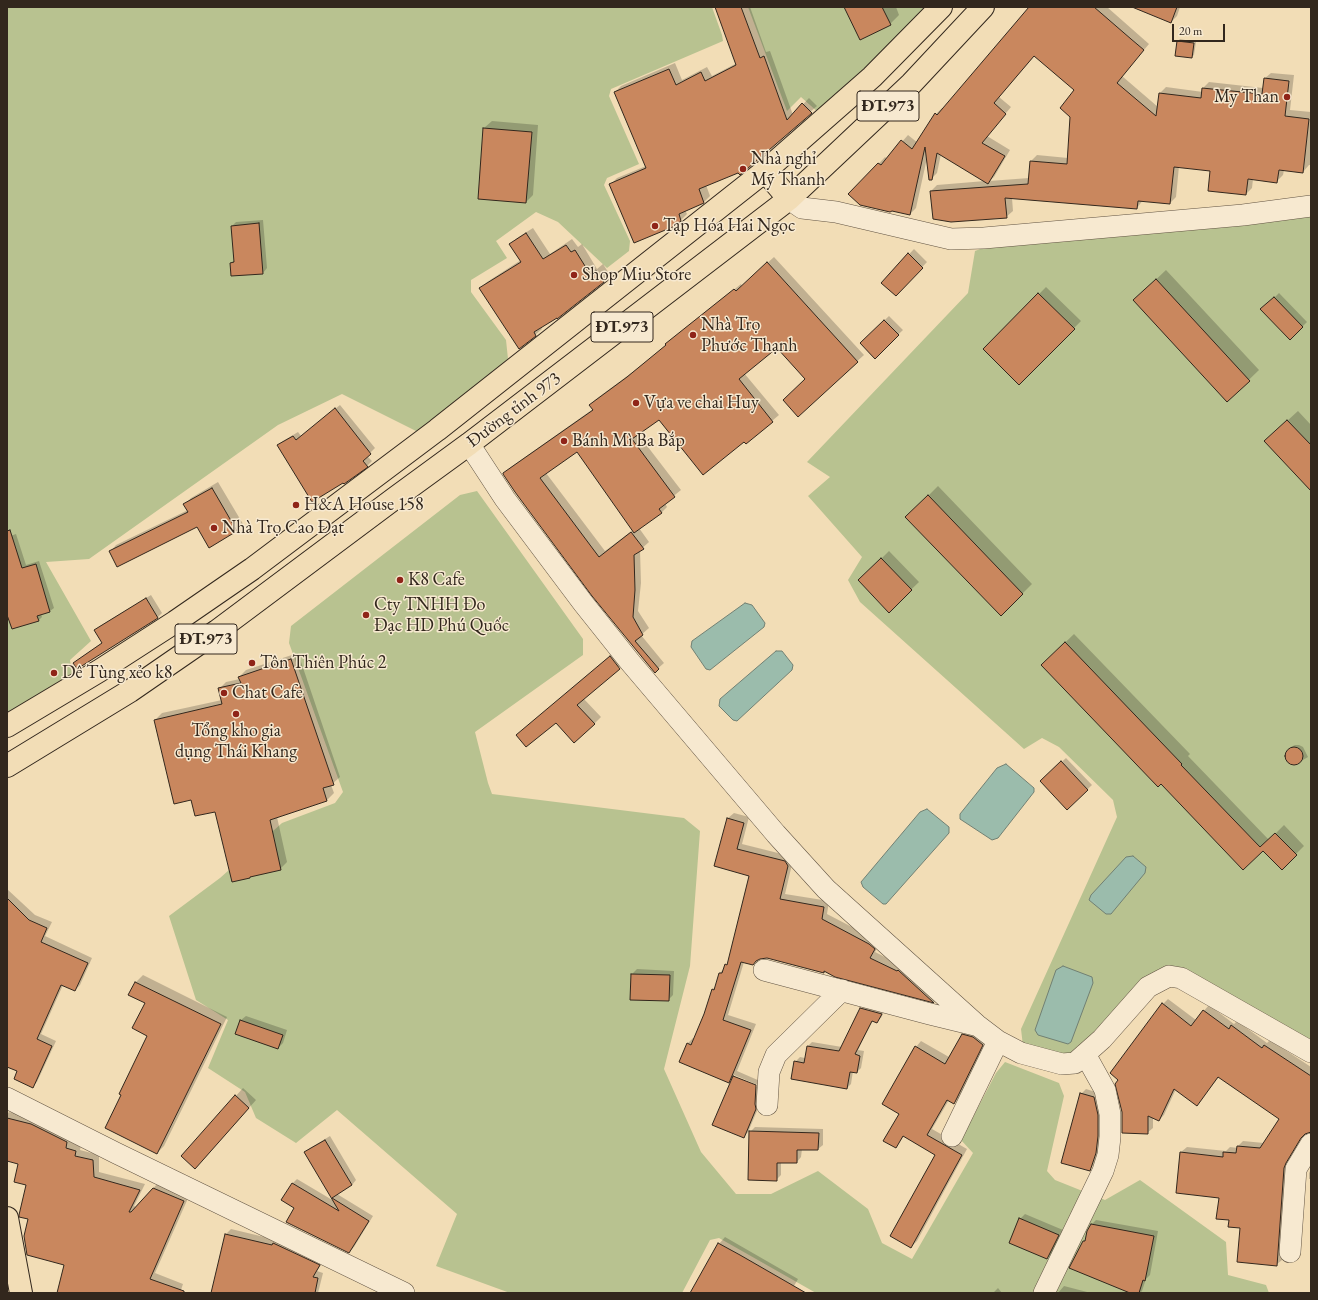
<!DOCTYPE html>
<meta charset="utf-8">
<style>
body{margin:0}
#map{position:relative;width:1318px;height:1300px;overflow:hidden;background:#f2ddb6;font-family:"EB Garamond",serif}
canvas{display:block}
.frame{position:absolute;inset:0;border:8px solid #32271d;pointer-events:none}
.scale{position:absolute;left:1172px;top:24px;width:53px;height:18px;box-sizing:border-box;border:2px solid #32271d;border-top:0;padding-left:5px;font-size:12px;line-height:14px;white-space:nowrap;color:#32271d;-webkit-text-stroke:3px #f7e9d0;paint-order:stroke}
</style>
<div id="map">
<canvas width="1318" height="1300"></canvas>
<div class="frame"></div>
<div class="scale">20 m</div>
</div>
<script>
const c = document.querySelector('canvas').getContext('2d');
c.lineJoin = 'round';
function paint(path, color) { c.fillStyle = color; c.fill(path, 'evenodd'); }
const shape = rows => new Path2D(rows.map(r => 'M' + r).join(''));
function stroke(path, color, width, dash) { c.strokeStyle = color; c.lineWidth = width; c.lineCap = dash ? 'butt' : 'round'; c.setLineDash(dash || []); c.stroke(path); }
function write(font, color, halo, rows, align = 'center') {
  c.font = font + ' "EB Garamond",serif'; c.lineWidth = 3; c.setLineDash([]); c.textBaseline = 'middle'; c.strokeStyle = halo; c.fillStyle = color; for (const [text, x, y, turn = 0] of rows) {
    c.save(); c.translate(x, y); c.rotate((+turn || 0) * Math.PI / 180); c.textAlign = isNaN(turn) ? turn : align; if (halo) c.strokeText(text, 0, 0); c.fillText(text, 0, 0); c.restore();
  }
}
paint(shape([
 [7,7,712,7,722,35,723,41,611,89,609,96,639,164,607,178,604,185,630,241,629,251,607,268,558,222,536,212,496,241,507,258,471,280,471,292,506,340,508,359,418,432,342,394,278,425,89,559,46,562,91,641,70,660,72,673,7,715],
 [748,7,933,7,820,114,801,97,787,111],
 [1311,211,1311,1043,1181,971,1076,1055,1058,1057,1023,1046,1021,1029,1117,817,1113,800,1059,747,1042,738,1024,749,860,602,848,580,862,557,808,496,830,477,807,462,968,293,975,251,991,245],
 [477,491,583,639,583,655,475,732,488,783,492,794,684,818,700,831,690,966,664,1069,701,1152,736,1194,771,1194,818,1171,868,1209,882,1243,912,1259,973,1153,961,1140,996,1073,1005,1062,1059,1083,1064,1096,1047,1171,1055,1180,1105,1200,1140,1180,1226,1242,1228,1275,1266,1285,1269,1293,816,1293,719,1238,710,1240,682,1293,510,1293,436,1266,457,1214,337,1110,296,1143,256,1118,245,1092,208,1068,228,1020,196,1000,169,916,220,878,282,823,335,803,343,792,289,643,291,626,460,495]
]), '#b8c290');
const water = shape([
 [745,603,752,605,765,623,764,627,710,670,706,669,691,647,692,641,745,603],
 [776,651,782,651,793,665,792,670,737,721,733,720,719,706,720,699,776,651],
 [1006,764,1034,788,1034,792,998,838,992,840,960,819,960,814,997,768,1006,764],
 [927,809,949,827,949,833,886,904,883,904,863,887,861,882,920,812,927,809],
 [1133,856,1146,867,1145,873,1111,914,1106,914,1089,900,1091,895,1126,857,1133,856],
 [1063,966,1092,977,1093,983,1071,1042,1068,1044,1038,1035,1035,1030,1056,970,1063,966]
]);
paint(water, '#9bbcac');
stroke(water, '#718073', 1);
paint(shape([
 [716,7,750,7,766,52,770,51,793,115,809,98,817,106,740,174,738,172,706,185,710,196,704,202,685,210,687,214,681,220,671,227,611,184,617,178,646,166,615,92,621,86,675,63,682,80,707,67,712,76,737,63],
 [846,7,896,7,899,15,890,24],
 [1030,7,1107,7,1149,44,1122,76,1158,107,1160,93,1166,87,1203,92,1203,88,1209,82,1263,88,1264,79,1271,73,1294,75,1290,110,1311,112,1311,165,1309,165,1303,172,1284,170,1283,175,1277,181,1253,179,1252,188,1246,194,1211,170,1179,166,1176,197,1170,203,1143,200,1137,208,1012,198,1013,211,1006,217,934,218,931,191,937,185,985,181,941,154,937,173,931,179,927,158,916,208,910,214,850,194,885,157,887,159,908,135,918,143,936,114,942,108,944,109],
 [1035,55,1076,90,1068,158,1037,155,1031,161,1029,178,989,181,994,177,1010,150,987,136,1011,107,999,97],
 [1159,7,1180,7,1177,16,1171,22],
 [1180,39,1196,42,1194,55,1191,57,1178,41],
 [492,121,538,125,533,195,526,202,484,128],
 [263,220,267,268,263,273,232,275,231,263,235,260,232,226,236,222],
 [533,228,550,254,572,239,578,247,582,244,597,269,603,264,610,275,603,281,541,327,542,329,535,335,481,288,487,282,521,260,511,244,517,238],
 [914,249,927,262,896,295,882,283],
 [774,257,864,355,798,415,807,379,777,347,744,373,779,415,746,443,744,441,659,419,638,434,681,490,665,503,667,507,661,513,639,528,649,542,640,550,641,583,638,611,649,628,641,635,664,663,655,671,504,473,511,467,593,409,590,405,596,399,634,371,667,345,673,338,741,284,742,286],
 [577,450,633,530,605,551,546,473],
 [1166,270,1259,370,1227,401,1144,291],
 [1046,287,1081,321,1019,384,985,349],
 [1279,293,1307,322,1290,339,1262,310],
 [889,316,903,330,875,357,861,343],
 [340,405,375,448,367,456,372,461,367,466,278,445,283,441,298,432,301,436],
 [1298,411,1311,425,1311,489,1275,432],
 [218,482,243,524,236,530,197,526,110,552,116,545,188,510,185,504,191,498],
 [938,486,1032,584,1001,615,907,517],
 [16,534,26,565,39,561,54,608,50,611,41,614,42,617,38,621,7,620,7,537],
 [889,551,919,582,889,611,867,573],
 [151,595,162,613,158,617,78,668,74,663,79,659,103,642,96,630,100,626],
 [1074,634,1190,754,1188,756,1269,840,1284,825,1304,846,1282,868,1263,849,1161,783,1042,665],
 [617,650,626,661,583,698,601,717,594,724,556,721,517,735],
 [298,653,340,777,331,785,334,793,327,800,277,817,287,862,280,869,252,875,250,877,216,810,192,799,155,720,162,713,222,700,219,689,226,682,240,679,239,677,246,670],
 [1295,745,1299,745,1303,747,1308,757,1296,764,1292,764,1288,762,1286,758,1286,754,1291,747],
 [1066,758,1092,785,1067,809,1041,781],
 [734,813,749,817,742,844,790,856,793,860,785,894,829,901,827,914,875,939,880,943,875,952,903,966,939,997,934,1002,836,976,826,970,823,972,767,957,759,959,753,964,744,962,728,1015,756,1024,737,1071,760,1081,760,1086,734,1075,734,1078,760,1088,760,1104,748,1132,744,1137,733,1078,729,1081,688,1043,693,1038,695,1039,705,1015,713,989,716,986,720,973,729,962,750,876,715,866,728,818],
 [7,889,35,915,52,922,45,936,92,958,80,985,75,990,63,985,41,1034,56,1041,37,1082,32,1087,19,1071,7,1065],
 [637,969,674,971,673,995,668,1000,632,974],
 [143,975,227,1017,164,1146,157,1153,146,1002,130,994,136,982],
 [1168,999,1196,1020,1209,1005,1234,1024,1237,1021,1267,1043,1270,1040,1311,1067,1311,1132,1305,1132,1291,1157,1289,1162,1282,1260,1276,1265,1242,1228,1230,1219,1220,1197,1181,1152,1187,1147,1226,1151,1230,1147,1238,1148,1238,1146,1243,1141,1264,1143,1281,1119,1219,1077,1197,1104,1176,1089,1164,1115,1159,1120,1153,1118,1153,1128,1147,1133,1123,1132,1163,1004],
 [866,1004,885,1009,881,1018,876,1022,873,1020,858,1050,864,1051,861,1068,857,1072,853,1071,851,1084,847,1088,795,1062,800,1057,805,1058,808,1046,812,1042,842,1047,861,1009],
 [246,1016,287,1030,283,1043,278,1048,241,1020],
 [968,1029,988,1039,959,1098,954,1103,949,1100,932,1129,967,1149,917,1241,911,1247,936,1155,904,1136,896,1147,900,1114,916,1047,921,1041,949,1057,962,1035],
 [243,1088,256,1100,203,1160,182,1156],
 [1086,1089,1099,1093,1101,1147,1094,1165,1089,1170,1081,1094],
 [9,1112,37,1118,73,1136,71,1142,81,1145,80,1150,99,1155,99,1172,145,1184,134,1206,136,1207,159,1182,189,1196,155,1273,183,1284,180,1293,58,1293,65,1264,29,1218,27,1184,20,1163,7,1160,7,1114],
 [755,1127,823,1129,823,1145,818,1149,802,1149,801,1157,797,1162,781,1162,781,1175,776,1180,750,1132],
 [330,1136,356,1180,352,1185,337,1194,373,1216,354,1247,349,1252,295,1208,282,1200,293,1183,297,1179,334,1201,305,1153,310,1148],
 [1311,1169,1311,1179,1309,1179,1309,1173],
 [1025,1214,1063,1230,1052,1253,1047,1258,1020,1219],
 [1096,1220,1158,1231,1150,1275,1146,1279,1142,1291,1140,1293,1132,1293,1084,1241,1087,1238,1092,1224],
 [231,1229,277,1240,324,1260,317,1271,323,1273,318,1293,212,1293,226,1234],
 [725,1237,798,1279,790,1293,691,1293,719,1244],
 [1064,1286,1091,1293,1058,1293],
 [998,1288,1002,1293,993,1293]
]), '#0003');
const building = shape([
 [715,7,741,7,760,58,764,56,787,120,802,103,812,113,740,175,738,173,699,189,704,203,679,214,681,221,675,226,634,243,609,184,646,168,614,92,669,69,676,85,701,72,705,81,736,65,715,7],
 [844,7,882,7,891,25,860,40,844,7],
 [1029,7,1094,7,1131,39,1144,50,1117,83,1156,116,1159,93,1201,98,1202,88,1262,94,1264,78,1289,81,1285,116,1309,119,1303,173,1279,170,1277,183,1248,179,1246,195,1208,191,1210,171,1174,167,1170,204,1138,201,1137,209,1005,198,1007,218,951,222,933,219,930,191,1028,184,1030,161,1067,164,1070,117,1060,108,1074,90,1034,56,994,103,1006,114,982,143,1005,156,988,184,937,153,932,180,929,180,925,147,910,215,892,211,890,212,860,205,848,194,878,163,881,165,901,140,912,149,935,113,937,115,1029,7],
 [1132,7,1177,7,1171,23,1132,7],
 [1177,41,1194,43,1192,58,1175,56,1177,41],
 [483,128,532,132,526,203,478,199,483,128],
 [259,223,263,274,231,276,230,263,234,262,231,226,259,223],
 [526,233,543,259,566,245,571,252,575,250,590,274,596,270,604,282,557,319,557,318,534,332,536,336,519,349,479,288,521,262,509,244,526,233],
 [908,253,923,268,896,296,881,283,908,253],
 [767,262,858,362,798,417,783,400,805,379,777,348,739,379,773,422,746,444,744,442,703,475,659,420,632,439,675,497,659,509,662,513,634,533,577,452,540,478,599,557,631,532,644,549,634,555,635,590,633,617,643,635,635,641,659,669,655,673,592,596,515,492,503,474,503,473,593,410,589,405,627,377,666,345,665,344,734,289,736,291,767,262],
 [1156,279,1250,381,1227,402,1133,300,1156,279],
 [1038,293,1075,329,1019,385,983,349,1038,293],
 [1274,297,1303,327,1290,340,1260,309,1274,297],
 [884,320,899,335,875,359,860,343,884,320],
 [335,408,371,454,363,461,368,467,344,484,343,483,312,502,277,445,293,436,296,440,335,408],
 [1287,420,1311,445,1311,491,1264,441,1287,420],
 [212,488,237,531,209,548,197,527,117,567,109,551,188,512,183,504,212,488],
 [928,495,1023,594,1001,616,905,517,928,495],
 [10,530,22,568,36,564,50,612,37,616,39,621,12,629,7,615,7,531,10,530],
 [881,558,912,590,889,613,858,580,881,558],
 [146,598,158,618,77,669,73,663,102,643,94,630,146,598],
 [1065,642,1182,764,1181,765,1260,847,1275,833,1297,855,1282,870,1263,851,1243,870,1161,784,1158,787,1041,665,1065,642],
 [610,656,620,669,577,705,595,724,574,743,556,723,526,747,516,735,610,656],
 [291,659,334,785,323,788,327,801,270,820,281,870,250,877,250,878,232,882,215,812,195,816,191,800,174,804,154,720,222,704,218,688,241,683,238,677,291,659],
 '1285 756a9 9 0 1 1 18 0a9 9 0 1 1-18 0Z',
 [1061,761,1088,790,1067,810,1040,781,1061,761],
 [727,818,744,823,737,849,785,861,788,866,780,899,824,907,822,919,869,944,875,949,870,958,897,971,898,970,934,1003,835,977,824,971,824,973,767,958,760,959,756,961,753,965,741,962,723,1020,751,1030,729,1083,679,1062,687,1043,691,1045,704,1014,712,989,714,990,719,973,722,973,725,964,727,965,749,876,714,866,727,818],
 [7,898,29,920,47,928,41,942,88,963,75,991,61,985,37,1039,52,1046,33,1088,14,1079,17,1071,7,1067,7,898],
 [631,974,670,975,669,1001,630,1000,631,974],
 [135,982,221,1024,157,1154,105,1128,121,1095,119,1094,147,1036,132,1028,145,1003,128,995,135,982],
 [1162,1003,1191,1026,1203,1010,1229,1029,1231,1025,1262,1048,1264,1045,1311,1076,1311,1132,1305,1134,1301,1138,1286,1163,1284,1168,1277,1266,1237,1262,1240,1228,1228,1227,1229,1220,1216,1219,1219,1198,1176,1193,1180,1152,1223,1157,1223,1152,1236,1153,1237,1146,1260,1148,1279,1119,1218,1077,1197,1106,1174,1089,1159,1121,1148,1116,1148,1134,1122,1133,1122,1112,1115,1084,1118,1080,1110,1073,1162,1003],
 [860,1008,882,1014,877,1023,872,1021,855,1054,860,1056,857,1073,850,1072,847,1089,791,1079,794,1061,804,1063,807,1046,839,1051,860,1008],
 [240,1020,283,1035,278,1049,235,1034,240,1020],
 [962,1034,973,1037,983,1045,954,1104,947,1100,927,1135,962,1155,911,1248,890,1236,935,1155,903,1136,896,1148,883,1141,899,1114,882,1104,915,1046,945,1064,962,1034],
 [733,1076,756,1085,755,1104,756,1109,744,1138,712,1125,733,1076],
 [1080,1093,1094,1097,1098,1115,1098,1136,1096,1153,1090,1171,1061,1163,1080,1093],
 [235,1095,249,1108,195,1169,181,1156,235,1095],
 [7,1118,31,1124,67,1142,66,1148,76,1151,75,1156,93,1160,94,1177,140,1190,129,1212,131,1212,153,1188,184,1201,150,1279,184,1291,184,1293,57,1293,64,1265,27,1255,24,1236,28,1219,19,1217,19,1215,26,1185,14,1182,18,1164,7,1161,7,1118],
 [749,1131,819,1133,818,1150,797,1150,797,1163,777,1163,777,1181,748,1180,749,1131],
 [325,1140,352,1185,332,1198,369,1221,349,1253,286,1222,294,1208,281,1200,292,1183,339,1211,304,1152,325,1140],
 [1019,1218,1059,1235,1047,1259,1009,1243,1019,1218],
 [1091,1224,1154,1236,1145,1281,1143,1280,1139,1293,1130,1293,1069,1268,1083,1241,1085,1241,1087,1231,1091,1224],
 [225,1234,272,1245,273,1243,320,1265,313,1277,318,1278,315,1293,211,1293,225,1234],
 [718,1243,740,1255,806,1293,690,1293,718,1243]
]);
paint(building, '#c9875e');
stroke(building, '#32271d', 1);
const minor = shape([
 [789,199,802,208,836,212,951,239,984,238,1243,215,1311,206],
 [469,444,505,499,583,603,630,662,776,834,826,889,977,1025,998,1041,1021,1053,1062,1064,1075,1063,1102,1039,1148,987,1169,976,1181,978,1311,1052],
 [764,970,930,1014,975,1025],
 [7,1098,116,1153,404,1293],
 [767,1105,769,1072,776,1055,842,990],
 [952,1136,998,1041],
 [1290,1252,1296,1169,1311,1144],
 [1044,1293,1103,1171,1108,1155,1110,1137,1110,1114,1105,1090,1085,1054]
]);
const major = shape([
 [765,171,789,199],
 [7,726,99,671,175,622,252,569,437,430,765,171,872,77,941,7],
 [7,766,130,691,217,631,395,498,469,444,789,199,911,84,983,7],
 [7,1218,21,1293]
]);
stroke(minor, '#625443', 22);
stroke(major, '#32271d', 24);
stroke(minor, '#f7e9d0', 21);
stroke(major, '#f2ddb6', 22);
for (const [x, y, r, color] of [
 [1287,97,4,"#8f2418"],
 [743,169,4,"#8f2418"],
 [655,226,4,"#8f2418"],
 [574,275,4,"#8f2418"],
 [693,335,4,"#8f2418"],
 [636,403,4,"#8f2418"],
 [564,441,4,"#8f2418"],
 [296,505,4,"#8f2418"],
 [214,528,4,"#8f2418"],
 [400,580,4,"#8f2418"],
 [366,615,4,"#8f2418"],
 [252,663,4,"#8f2418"],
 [54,673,4,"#8f2418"],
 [224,693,4,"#8f2418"],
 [236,714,4,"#8f2418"]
]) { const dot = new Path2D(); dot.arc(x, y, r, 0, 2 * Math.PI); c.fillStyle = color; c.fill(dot); stroke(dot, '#f7e9d0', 1.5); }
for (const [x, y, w] of [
 [888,106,62],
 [622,327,62],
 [206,639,62]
]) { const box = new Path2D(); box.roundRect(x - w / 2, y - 15, w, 30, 3); c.fillStyle = '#f7e9d0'; c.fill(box); stroke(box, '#32271d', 1); }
write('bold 17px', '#32271d', null, [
 ["ĐT.973",888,106],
 ["ĐT.973",622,327],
 ["ĐT.973",206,639]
]);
write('18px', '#32271d', '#f7e9d0', [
 ["My Than",1279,97,"right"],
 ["Nhà nghỉ",751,159],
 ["Mỹ Thanh",751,180],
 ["Tạp Hóa Hai Ngọc",663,226],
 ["Shop Miu Store",582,275],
 ["Nhà Trọ",701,325],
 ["Phước Thạnh",701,346],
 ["Vựa ve chai Huy",644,403],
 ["Bánh Mì Ba Bắp",572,441],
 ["H&A House 158",304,505],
 ["Nhà Trọ Cao Đạt",222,528],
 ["K8 Cafe",408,580],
 ["Cty TNHH Đo",374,605],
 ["Đạc HD Phú Quốc",374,626],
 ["Tôn Thiên Phúc 2",260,663],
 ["Dê Tùng xẻo k8",62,673],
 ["Chat Cafe",232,693],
 ["Tổng kho gia",236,731,"center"],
 ["dụng Thái Khang",236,752,"center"]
], 'left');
write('18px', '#32271d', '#f7e9d0', [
 ["Đường tỉnh 973",514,410,-37]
]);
</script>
